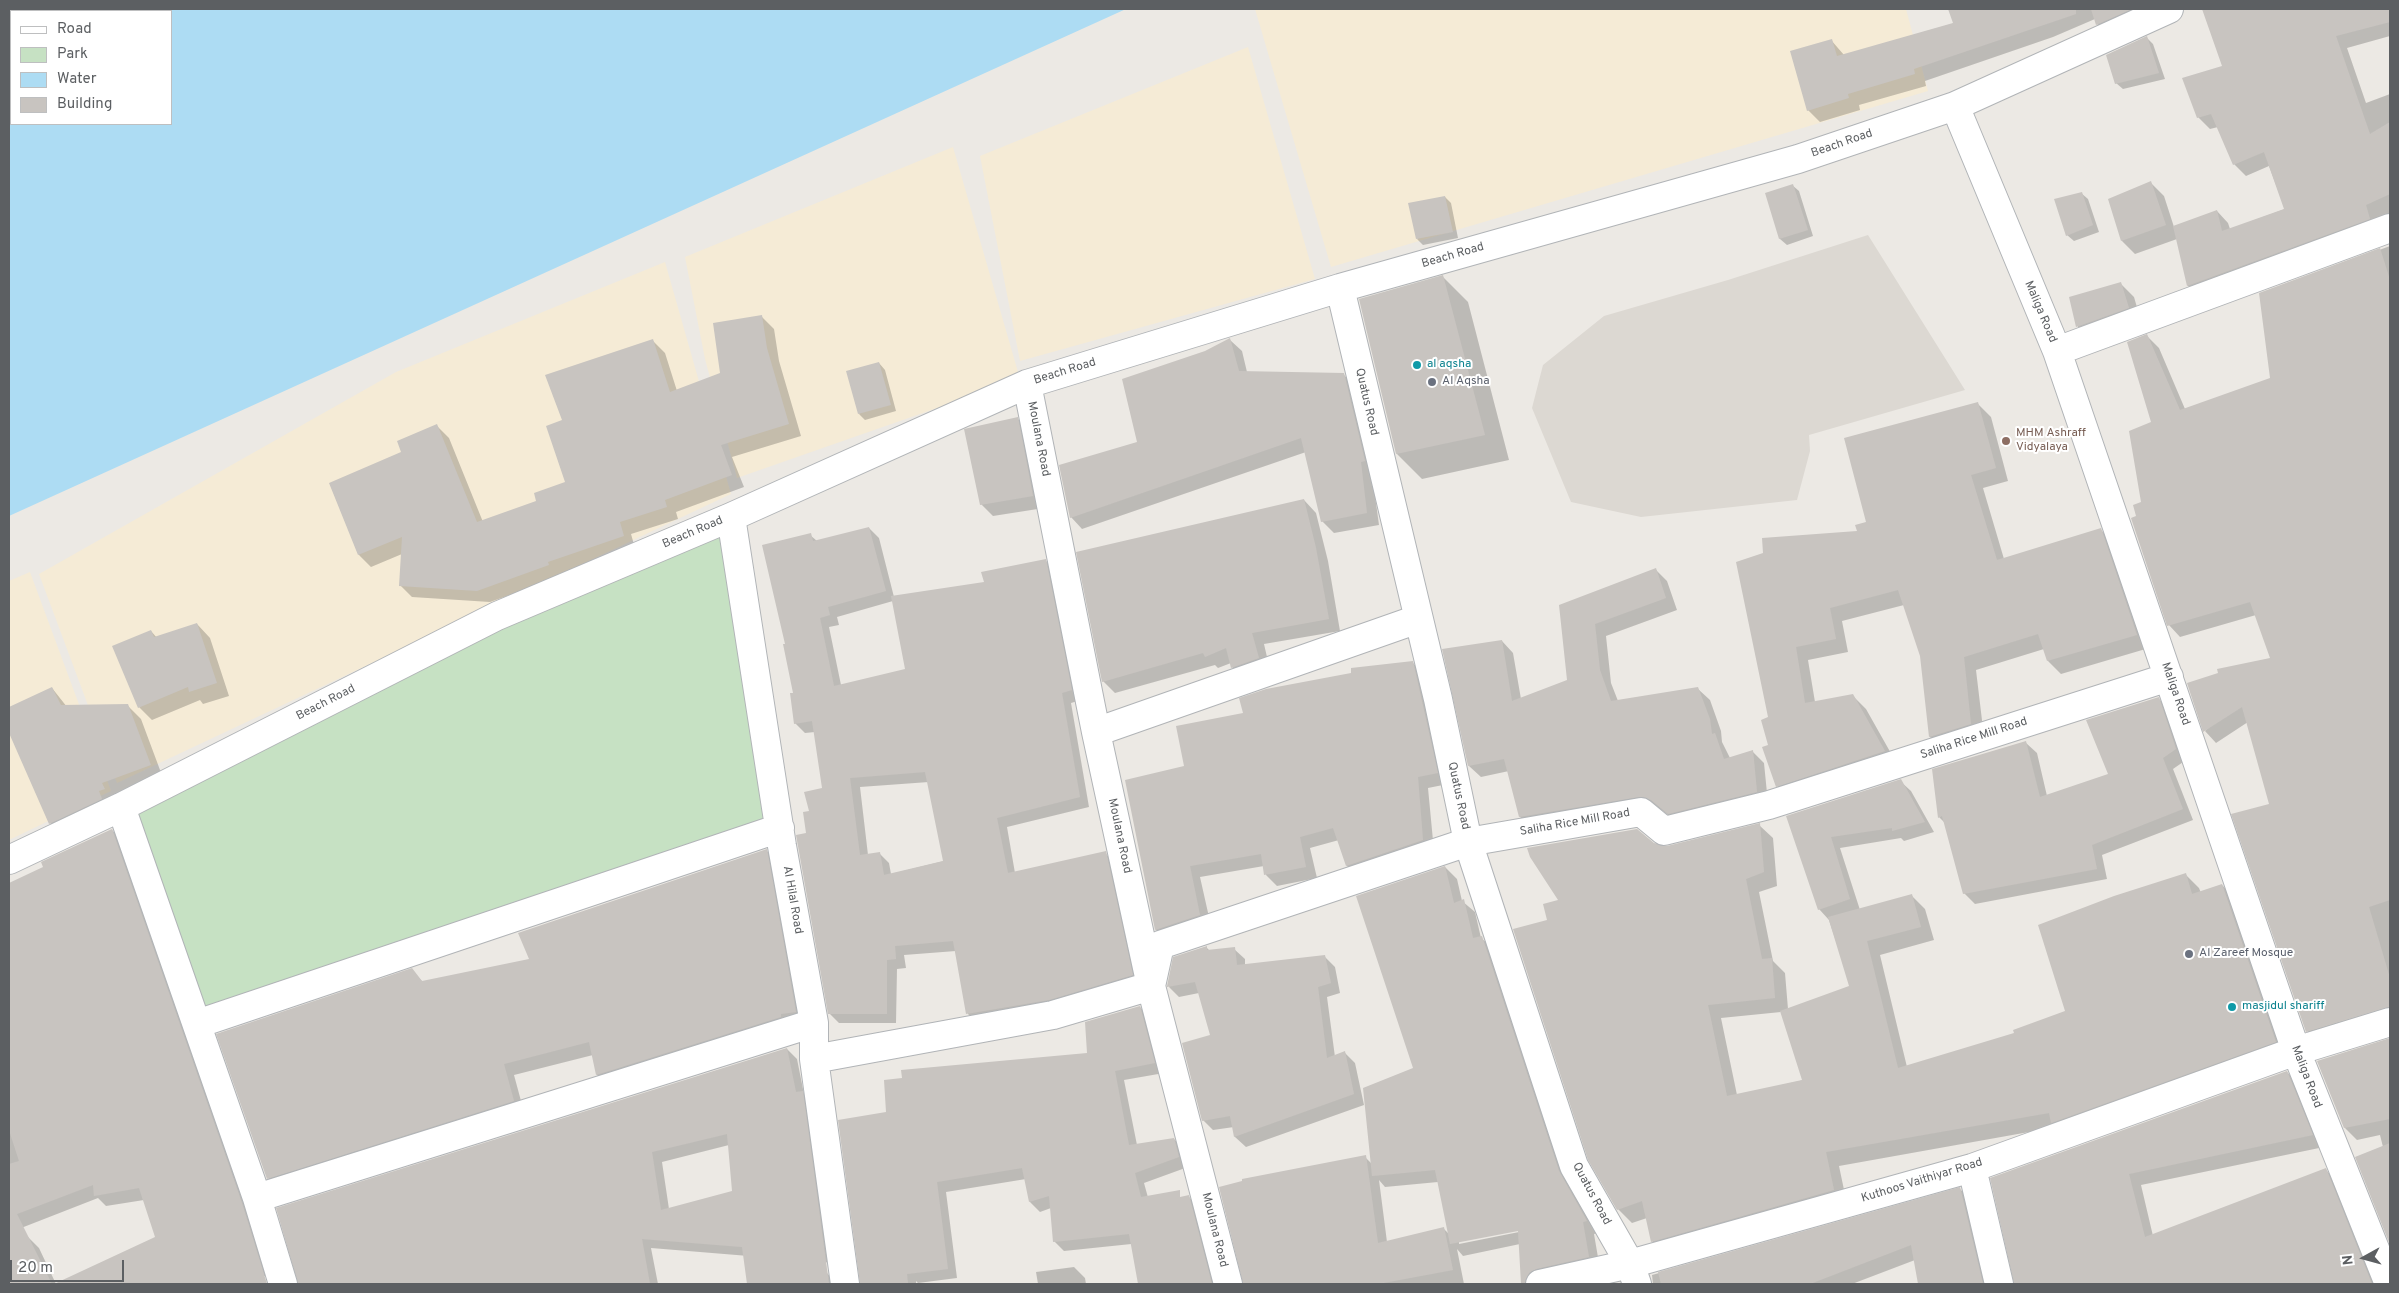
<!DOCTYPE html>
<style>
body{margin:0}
#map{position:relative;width:2399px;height:1293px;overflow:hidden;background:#ece9e4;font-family:Overpass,sans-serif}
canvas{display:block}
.frame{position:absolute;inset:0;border:10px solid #5c5f62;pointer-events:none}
.legend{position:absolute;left:10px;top:10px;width:162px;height:115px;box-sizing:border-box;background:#fff;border:1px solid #bebfc0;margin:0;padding:6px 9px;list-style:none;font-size:15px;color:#5c5f62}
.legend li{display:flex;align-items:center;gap:10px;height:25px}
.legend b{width:25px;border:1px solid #bebfc0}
.north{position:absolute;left:2339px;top:1233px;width:50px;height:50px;-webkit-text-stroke:4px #fff;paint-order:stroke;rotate:263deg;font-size:14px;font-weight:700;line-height:20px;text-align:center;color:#5c5f62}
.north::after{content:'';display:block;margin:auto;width:18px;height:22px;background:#5c5f62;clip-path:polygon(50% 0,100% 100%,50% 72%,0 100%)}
.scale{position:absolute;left:10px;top:1260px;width:114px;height:22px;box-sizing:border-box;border:2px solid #5c5f62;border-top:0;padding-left:6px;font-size:15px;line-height:18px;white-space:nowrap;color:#5c5f62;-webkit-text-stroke:4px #fff;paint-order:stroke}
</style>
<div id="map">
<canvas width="2399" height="1293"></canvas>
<div class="frame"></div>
<ul class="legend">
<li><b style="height:6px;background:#fff"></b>Road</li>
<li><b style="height:14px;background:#c6e1c3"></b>Park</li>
<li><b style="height:14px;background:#addcf3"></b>Water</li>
<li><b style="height:14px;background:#c8c4c0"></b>Building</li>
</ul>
<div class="north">N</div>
<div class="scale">20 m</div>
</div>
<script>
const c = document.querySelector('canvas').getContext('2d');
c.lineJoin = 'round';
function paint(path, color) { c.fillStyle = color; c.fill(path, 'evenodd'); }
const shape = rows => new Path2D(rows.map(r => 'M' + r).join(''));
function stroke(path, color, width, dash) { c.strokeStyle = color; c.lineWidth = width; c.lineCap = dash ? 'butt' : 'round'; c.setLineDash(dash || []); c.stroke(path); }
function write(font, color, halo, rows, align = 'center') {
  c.font = font + ' Overpass,sans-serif'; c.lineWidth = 4; c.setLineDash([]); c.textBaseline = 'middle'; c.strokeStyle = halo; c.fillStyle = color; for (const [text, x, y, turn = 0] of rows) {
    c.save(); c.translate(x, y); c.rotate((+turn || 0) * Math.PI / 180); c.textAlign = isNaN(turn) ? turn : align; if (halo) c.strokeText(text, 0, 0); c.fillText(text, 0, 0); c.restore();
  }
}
paint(shape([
 [1868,235,1965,390,1809,435,1810,451,1797,500,1641,517,1571,502,1532,408,1543,365,1604,316,1728,280]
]), '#dcd8d2');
paint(shape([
 [731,517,780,828,197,1024,121,807]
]), '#c6e1c3');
paint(shape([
 [1255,9,1906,9,1928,91,1331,267],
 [1248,47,1315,279,1020,361,980,156],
 [953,147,1020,379,737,478,705,359,685,257],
 [665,262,731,494,117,783,39,574,396,372],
 [30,572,111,791,9,840,9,581]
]), '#f5ebd6');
paint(shape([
 [9,9,1126,9,9,516],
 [11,11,171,11,171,124,11,124]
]), '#addcf3');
paint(shape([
 [1950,9,2169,9,2109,36,2097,24,2095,19,2053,37,1925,81,1926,86,1859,105,1860,110,1820,122,1808,110,1831,40,1844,55,1955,23],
 [2204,9,2390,9,2390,36,2347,48,2366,103,2390,94,2390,227,2200,297,2188,286,2177,239,2135,254,2122,241,2109,200,2151,183,2164,196,2174,227,2217,211,2228,223,2230,229,2285,209,2269,166,2246,176,2234,164,2218,127,2210,129,2198,117,2224,67],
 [2147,38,2153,44,2165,79,2123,89,2116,83],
 [1792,185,1799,191,1813,236,1787,245,1780,239,1766,194],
 [2081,193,2088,199,2099,232,2074,241,2067,235],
 [1445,197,1451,203,1458,238,1423,245,1417,239],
 [2390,246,2390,1021,2319,1043,2307,1031,2271,805,2248,722,2216,743,2205,731,2271,659,2256,615,2180,637,2169,625,2138,517,2142,503,2153,423,2147,336,2159,348,2185,409,2272,379,2260,294],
 [1443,277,1468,302,1509,460,1422,479,1397,454,1360,300],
 [2121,284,2134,297,2141,321,2091,340,2078,327,2070,298],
 [762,317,774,329,779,361,801,436,732,457,744,487,676,512,678,519,631,534,635,548,559,574,560,577,490,602,412,597,400,585,402,554,371,567,359,555,330,484,403,453,437,426,449,438,483,522,538,502,567,483,563,421,653,341,665,353,677,391,722,374],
 [1230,340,1242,351,1247,372,1344,375,1356,387,1372,474,1379,525,1334,533,1322,521,1306,452,1082,529,1071,517,1139,443,1205,353],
 [879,363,885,370,896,411,865,420,859,414],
 [1978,404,1991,417,2008,481,1983,488,2004,559,2100,529,2113,542,2149,648,2061,674,2048,661,2044,649,1976,670,1984,737,1943,750,1930,737,1921,656,1904,605,1842,621,1848,652,1808,660,1815,702,1852,695,1866,709,1897,764,1790,799,1777,786,1770,745,1770,718,1738,562,1859,532],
 [1017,418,1029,430,1044,508,993,516,981,504],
 [1304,500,1316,513,1328,561,1340,631,1264,644,1270,670,1244,679,1232,667,1231,663,1218,668,1215,665,1115,693,1103,681],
 [869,528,879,538,894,597,985,583,1045,560,1055,570,1081,700,1071,703,1089,807,1007,827,1015,873,1105,853,1115,863,1142,985,978,1024,968,1014,956,951,904,955,906,968,897,969,896,1023,839,1023,829,1013,807,834,810,812,824,789,815,732,805,733,795,723,795,694,787,645,810,535,817,541],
 [893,601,906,670,841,685,829,627,839,625,837,617],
 [929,782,944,861,891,874,889,863,879,853,868,855,860,787],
 [1656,570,1667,581,1677,610,1606,636,1611,683,1618,701,1698,689,1710,700,1721,731,1722,742,1730,758,1752,751,1764,763,1768,803,1680,825,1663,811,1651,808,1532,828,1520,817,1509,771,1481,777,1469,766,1502,641,1513,653,1521,699,1569,681,1561,606],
 [197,624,210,638,229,696,203,704,200,700,152,720,139,707,151,631,157,638],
 [1412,662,1423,673,1448,784,1428,788,1434,851,1358,877,1347,866,1339,840,1310,848,1317,878,1277,886,1266,875,1264,866,1200,877,1211,926,1167,941,1156,930,1186,767,1244,714],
 [52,688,67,707,128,706,141,719,163,778,63,836,50,823,9,731,9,709],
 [2158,698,2169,709,2186,760,2173,769,2193,820,2102,855,2107,879,1975,904,1964,893,1945,823,1939,817,2026,743,2037,753,2047,796,2110,774],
 [1900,781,1911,791,1934,832,1904,841,1901,838,1840,848,1860,910,1912,896,1925,909,1934,940,1880,955,1907,1067,2015,1034,2066,1012,2186,875,2199,888,2201,893,2222,885,2236,899,2289,1055,2057,1127,1839,1166,1847,1204,1666,1255,1652,1241,1647,1218,1632,1223,1618,1209,1549,921,1560,901,1654,844,1667,848,1759,825,1773,838,1777,886,1759,892,1773,961,1785,973,1788,1009,1851,987,1829,920,1819,909,1787,817],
 [1781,1012,1804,1080,1737,1095,1721,1018],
 [112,830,123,841,271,1274,240,1284,57,1284,157,1238,144,1200,106,1206,98,1198,16,1230,9,1222,9,884,45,868],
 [766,850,778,862,807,1023,608,1086,597,1075,593,1055,514,1075,524,1112,279,1189,268,1178,411,970,423,982,531,960],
 [1445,867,1457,879,1462,901,1475,912,1481,938,1494,949,1598,1233,1594,1234,1600,1269,1541,1284,1523,1284,1520,1244,1463,1256,1457,1249,1464,1284,1244,1284,1244,1280,1365,1157,1372,1164,1414,1069],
 [1379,1180,1385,1187,1438,1182,1449,1234,1443,1228,1387,1242],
 [1524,1228,1524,1231,1459,1244,1459,1241],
 [1206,947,1210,951,1234,949,1245,959,1245,966,1324,956,1335,967,1340,993,1327,997,1335,1057,1345,1053,1355,1063,1364,1105,1246,1147,1235,1137,1234,1127,1213,1130,1203,1120,1212,1036,1199,993,1179,997,1169,987,1174,958],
 [1140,1007,1149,1017,1164,1073,1124,1080,1137,1145,1174,1139,1184,1149,1188,1167,1144,1183,1158,1234,1141,1243,1064,1251,1054,1241,1051,1208,1040,1212,1030,1202,1026,1179,946,1192,957,1278,918,1283,916,1281,916,1284,861,1284,859,1265,888,1113,1088,1054],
 [2390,1040,2390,1242,2357,1157,2383,1147,2380,1135,2357,1140,2345,1128,2318,1062],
 [787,1049,797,1059,804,1094,812,1103,834,1263,651,1248,658,1284,299,1284,299,1279],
 [729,1145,734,1192,669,1209,662,1162],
 [2287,1072,2299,1084,2324,1147,2141,1185,2153,1236,2325,1169,2337,1181,2379,1284,2015,1284,1992,1179],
 [1960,1189,1972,1201,1991,1284,1919,1284,1915,1260,1852,1284,1653,1284,1652,1275],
 [1188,1196,1200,1208,1220,1284,1182,1284,1164,1203],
 [28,1237,39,1248,56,1284,9,1284,9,1247],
 [1074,1267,1085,1278,1086,1284,1038,1284,1036,1272],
 [827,1273,837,1284,783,1284]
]), '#0003');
paint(shape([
 [1948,9,2076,9,2076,14,1914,69,1915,74,1848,94,1849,98,1807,111,1790,51,1832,39,1837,56,1953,23],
 [2091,9,2132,9,2096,25],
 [2202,9,2390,9,2390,22,2336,36,2370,134,2390,122,2390,194,2366,205,2370,219,2187,286,2173,226,2217,210,2222,231,2284,209,2264,152,2233,165,2211,114,2197,118,2182,78,2222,66],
 [2147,36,2159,73,2115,84,2106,55],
 [2151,181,2166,225,2121,241,2108,199],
 [1793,184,1808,230,1779,239,1765,193],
 [2082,192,2093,225,2066,236,2054,199],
 [1445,196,1453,232,1416,239,1408,203],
 [2380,248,2390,280,2390,900,2369,907,2390,978,2390,1007,2306,1032,2231,814,2269,804,2242,707,2203,732,2187,683,2218,673,2217,669,2270,658,2250,602,2167,626,2131,518,2136,516,2133,505,2141,502,2129,431,2151,422,2127,342,2147,334,2180,410,2270,378,2259,293],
 [1443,275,1485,435,1396,454,1359,299],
 [2121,282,2129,308,2076,327,2069,297],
 [762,315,767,348,789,424,721,445,732,475,665,500,667,507,620,522,624,536,548,562,549,565,477,591,399,586,402,537,358,555,329,483,401,452,397,441,437,424,477,522,536,501,534,493,565,482,546,426,562,420,545,375,653,339,670,392,720,373,713,323],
 [1230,338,1239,371,1344,373,1365,461,1361,462,1367,513,1321,522,1301,438,1070,518,1059,465,1137,442,1122,379,1205,351],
 [879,362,891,405,858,414,846,371],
 [1978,402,1996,468,1971,475,1997,560,2101,528,2137,635,2047,661,2038,634,1964,657,1971,724,1929,737,1920,656,1898,590,1830,608,1836,639,1796,647,1805,703,1853,694,1885,751,1776,787,1762,747,1768,745,1761,720,1768,717,1736,562,1763,553,1762,538,1857,531,1855,525,1866,522,1844,438],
 [1018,417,1033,496,980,505,964,429],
 [1304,499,1316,548,1329,619,1252,633,1259,658,1231,668,1226,648,1205,657,1203,653,1102,682,1076,552],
 [869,527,886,591,828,607,830,615,820,618,834,686,905,669,891,596,984,582,981,572,1046,559,1072,690,1062,693,1080,797,997,818,1008,873,1106,851,1133,975,1049,1000,966,1014,953,941,895,946,896,959,887,960,887,1014,828,1014,796,835,806,833,803,812,809,811,804,792,822,788,812,721,794,724,790,693,793,693,783,644,785,644,762,545,811,533,813,541],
 [925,772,943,861,884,875,880,852,860,855,850,778],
 [1656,568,1666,598,1595,624,1600,670,1611,701,1698,687,1710,719,1712,734,1715,733,1724,759,1753,750,1757,792,1668,814,1651,800,1639,797,1519,817,1504,759,1468,766,1442,649,1502,640,1512,701,1567,680,1559,605],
 [197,623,217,683,189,692,188,687,138,708,112,646,151,630,154,637],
 [1413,661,1438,773,1418,777,1423,840,1346,866,1333,828,1300,837,1306,867,1264,875,1261,854,1190,866,1200,915,1155,930,1125,780,1184,766,1176,726,1243,713,1239,698,1266,689,1351,673,1351,668],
 [52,687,61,705,128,704,151,765,102,783,105,789,99,791,102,799,49,824,9,733,9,707],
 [2159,697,2176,749,2163,758,2183,809,2092,845,2097,869,1963,894,1942,816,1938,818,1932,769,2026,741,2040,797,2108,774,2086,720],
 [1901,779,1925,822,1892,831,1892,828,1831,837,1850,899,1818,910,1786,816],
 [1760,823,1764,872,1746,879,1762,959,1772,958,1775,998,1708,1005,1727,1096,1802,1080,1780,1011,1849,986,1828,917,1912,894,1921,927,1867,941,1898,1068,2014,1033,2013,1030,2065,1011,2038,925,2114,896,2186,873,2192,894,2222,884,2276,1042,2051,1123,2049,1113,1826,1152,1834,1190,1651,1242,1642,1201,1617,1210,1588,1160,1513,929,1547,920,1543,904,1558,900,1530,857,1527,848,1637,829,1654,843,1667,846],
 [112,829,242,1203,267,1284,54,1284,155,1237,139,1188,94,1196,93,1185,17,1214,52,1284,9,1284,9,1164,19,1161,9,1130,9,883,43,867,41,862],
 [767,849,796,1012,781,1014,781,1017,596,1075,589,1042,504,1064,514,1101,267,1179,216,1034,412,968,422,981,529,959,518,933],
 [1445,866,1454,903,1464,899,1473,938,1482,936,1559,1171,1587,1221,1583,1222,1589,1257,1536,1269,1529,1273,1525,1284,1521,1284,1518,1231,1450,1244,1435,1170,1372,1176,1363,1088,1413,1068,1356,896],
 [1207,946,1207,950,1235,947,1237,965,1325,955,1331,983,1318,987,1327,1058,1345,1051,1354,1094,1234,1137,1230,1116,1202,1121,1182,1043,1210,1035,1195,982,1167,987,1167,986,1173,957],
 [1140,1006,1155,1063,1115,1071,1129,1145,1174,1138,1179,1157,1135,1173,1141,1197,1180,1190,1180,1197,1189,1195,1212,1284,1138,1284,1129,1234,1053,1242,1049,1196,1029,1202,1022,1168,937,1182,948,1269,907,1274,908,1284,860,1284,838,1120,886,1112,884,1080,902,1078,901,1070,1087,1053,1085,1022],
 [2390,1038,2390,1119,2344,1128,2317,1061],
 [787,1048,796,1092,803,1091,829,1284,747,1284,742,1247,642,1239,650,1284,298,1284,276,1208],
 [727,1134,732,1191,661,1210,652,1152],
 [2287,1071,2313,1135,2129,1174,2145,1237,2326,1168,2372,1284,2014,1284,1990,1178],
 [2390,1143,2390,1245,2355,1157],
 [1366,1155,1378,1243,1444,1227,1453,1270,1378,1284,1243,1284,1219,1187,1242,1181,1242,1179],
 [1960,1187,1983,1284,1918,1284,1911,1245,1810,1284,1661,1284,1658,1272]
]), '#c8c4c0');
const minor = shape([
 [1955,106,2057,351,2296,1051,2389,1284],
 [1340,288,1438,699,1468,842,1574,1166,1630,1264,1637,1284],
 [2057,351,2390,228],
 [1027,384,1096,732,1151,986,1228,1284],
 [731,517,782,846,814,1023,814,1059,845,1284],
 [1096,732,1418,619],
 [121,807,257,1198,283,1284],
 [9,860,121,807,497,616,731,517,1027,384,1340,288,1798,159,1955,106,2169,9],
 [197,1024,780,828],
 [814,1059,1053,1015,1151,986,1160,945,1468,842,1641,812,1664,831,1769,805,2169,677],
 [1972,1168,1999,1284],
 [257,1198,814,1023],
 [1540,1284,1630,1264,1972,1168,2296,1051,2390,1022]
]);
stroke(minor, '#b1b4b7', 30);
stroke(minor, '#fff', 28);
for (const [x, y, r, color] of [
 [1417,365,5,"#0f9aa8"],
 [1432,382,5,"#6b7280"],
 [2006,441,5,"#8d6e63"],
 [2189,954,5,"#6b7280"],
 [2232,1007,5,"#0f9aa8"]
]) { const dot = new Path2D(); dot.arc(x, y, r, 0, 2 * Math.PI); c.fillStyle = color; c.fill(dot); stroke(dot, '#fff', 2); }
write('12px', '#5c5f62', '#fff', [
 ["Beach Road",1842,144,-19],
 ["Beach Road",1453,256,-16],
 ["Maliga Road",2040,312,67],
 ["Beach Road",1065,372,-17],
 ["Quatus Road",1366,402,77],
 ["Moulana Road",1038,439,79],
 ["Beach Road",693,533,-23],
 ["Maliga Road",2175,694,71],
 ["Beach Road",326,703,-27],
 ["Saliha Rice Mill Road",1974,739,-18],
 ["Quatus Road",1458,796,78],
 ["Saliha Rice Mill Road",1575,823,-10],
 ["Moulana Road",1119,836,78],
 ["Al Hilal Road",792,900,80],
 ["Maliga Road",2306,1077,69],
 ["Kuthoos Vaithiyar Road",1922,1181,-17],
 ["Quatus Road",1591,1194,62],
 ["Moulana Road",1214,1230,76]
]);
write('12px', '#0d838f', '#fff', [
 ["al aqsha",1427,365],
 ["masjidul shariff",2242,1007]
], 'left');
write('12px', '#5b616d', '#fff', [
 ["Al Aqsha",1442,382],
 ["Al Zareef Mosque",2199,954]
], 'left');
write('12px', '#785e54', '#fff', [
 ["MHM Ashraff",2016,434],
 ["Vidyalaya",2016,448]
], 'left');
</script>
